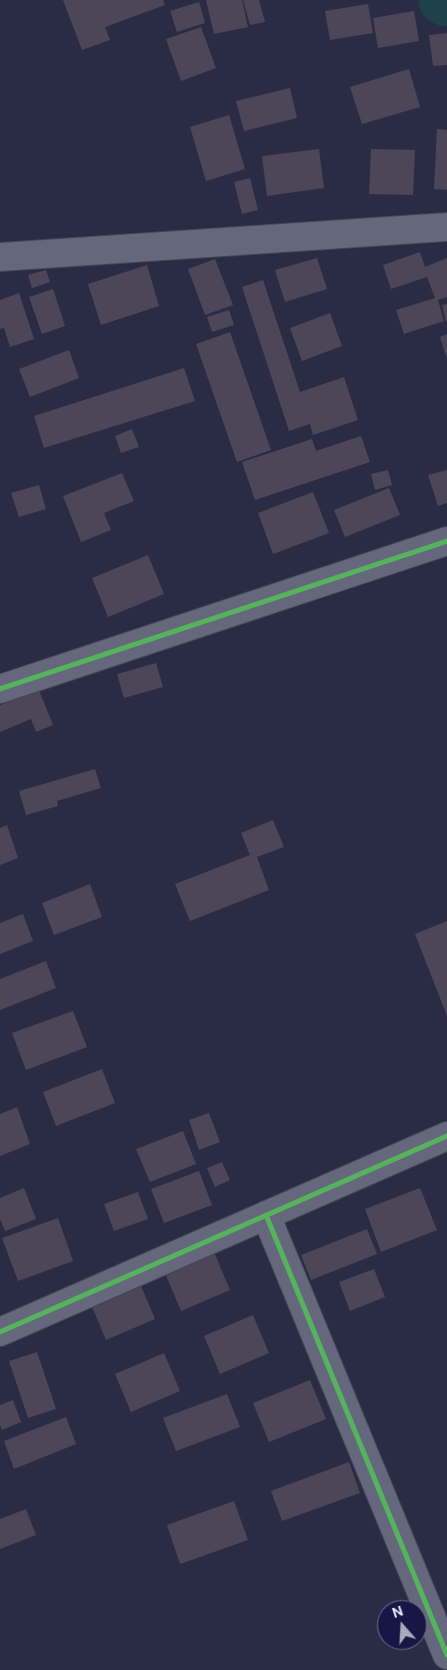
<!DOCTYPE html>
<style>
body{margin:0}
#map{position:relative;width:447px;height:1670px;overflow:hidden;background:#2a2c45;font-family:"DM Sans",sans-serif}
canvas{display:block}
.north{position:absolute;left:377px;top:1600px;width:50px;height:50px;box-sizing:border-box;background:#161745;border:1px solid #6c6e8e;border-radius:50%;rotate:341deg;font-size:14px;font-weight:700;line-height:20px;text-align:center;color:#edf0fc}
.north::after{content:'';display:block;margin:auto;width:18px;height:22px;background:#a9abbc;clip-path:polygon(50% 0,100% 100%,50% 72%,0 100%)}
</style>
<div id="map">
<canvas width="447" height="1670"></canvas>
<div class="north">N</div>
</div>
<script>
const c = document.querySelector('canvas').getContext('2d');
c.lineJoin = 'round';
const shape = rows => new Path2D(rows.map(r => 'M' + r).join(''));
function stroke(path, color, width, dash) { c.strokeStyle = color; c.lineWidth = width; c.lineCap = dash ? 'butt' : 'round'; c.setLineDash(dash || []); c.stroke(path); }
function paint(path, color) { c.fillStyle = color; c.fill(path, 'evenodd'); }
stroke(shape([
 [444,0,447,1]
]), '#1e414c', 51);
paint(shape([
 [63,0,163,0,165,5,105,27,110,40,82,50],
 [206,0,242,0,248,27,214,34],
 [243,0,259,0,265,22,250,25],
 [199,2,205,23,177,32,170,11],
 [368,4,373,33,330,40,325,11],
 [414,11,419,41,378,48,373,18],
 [201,27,216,68,181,81,166,39],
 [447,33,447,65,433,66,429,35],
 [409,69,420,107,362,124,350,87],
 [290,88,297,118,244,131,236,101],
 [229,115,245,169,206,181,190,127],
 [437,129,447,130,447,190,434,189],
 [319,149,324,188,267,196,262,156],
 [371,149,415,150,413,195,369,194],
 [250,178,258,210,242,214,234,182],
 [420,252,425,267,447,258,447,297,438,300,444,321,404,334,396,310,435,298,427,277,391,289,383,265],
 [317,258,327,289,285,302,275,270],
 [215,259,233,305,205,315,188,269],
 [147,265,159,306,101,325,88,284],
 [46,270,50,282,32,288,28,275],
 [263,280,300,392,344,377,358,420,313,435,310,424,289,431,242,287],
 [53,289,65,326,42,334,29,297],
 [19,293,34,339,10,347,4,328,0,329,0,300],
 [447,304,447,322,446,322,442,305],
 [229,310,234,325,212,332,207,317],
 [330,313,342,346,302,361,290,328],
 [230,332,271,450,237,462,196,344],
 [447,334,447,359,440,337],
 [69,350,79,378,30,397,19,369],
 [184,368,195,401,44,448,34,416],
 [132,429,139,447,121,453,115,436],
 [361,436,370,462,255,500,242,462,312,439,316,451],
 [388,470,392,485,375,490,371,474],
 [447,470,447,503,438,506,428,475],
 [122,473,134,501,104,513,111,530,81,542,63,496],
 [39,485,46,509,19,517,11,493],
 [389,488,400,515,345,537,334,510],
 [313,492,329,533,273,554,258,513],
 [148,555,164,594,108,617,92,578],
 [156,663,163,687,124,698,117,674],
 [39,690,53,725,36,732,31,719,0,732,0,705],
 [95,769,101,788,57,801,58,806,26,815,19,791],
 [273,820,284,847,257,857,269,890,190,921,175,884,250,855,241,833],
 [7,825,18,858,0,865,0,828],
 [90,884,102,917,54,935,42,903],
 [23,914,33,941,0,954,0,923],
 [447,921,447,1016,415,934],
 [46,961,56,988,0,1010,0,979],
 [73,1011,87,1047,26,1070,12,1033],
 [102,1069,115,1103,56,1126,43,1092],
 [17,1107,30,1144,0,1156,0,1114],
 [209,1113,220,1142,199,1150,189,1120],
 [183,1131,196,1164,150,1182,136,1149],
 [222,1162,230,1180,215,1187,207,1168],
 [199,1171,212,1205,164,1223,151,1189],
 [24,1188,36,1219,5,1231,0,1219,0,1198],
 [420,1188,437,1230,381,1252,365,1209],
 [138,1192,148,1219,114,1231,104,1204],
 [58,1218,73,1261,18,1281,2,1238],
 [367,1229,377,1254,311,1280,301,1255],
 [214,1252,230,1290,181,1311,165,1273],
 [374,1269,385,1297,350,1311,339,1282],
 [139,1281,155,1319,106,1340,90,1302],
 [253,1315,269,1353,220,1374,204,1336],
 [37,1352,56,1409,28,1418,9,1361],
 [164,1353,180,1391,131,1412,115,1374],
 [310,1380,326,1419,269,1442,253,1403],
 [227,1394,240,1427,176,1451,163,1418],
 [13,1400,21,1422,2,1430,0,1425,0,1405],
 [66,1417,76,1444,14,1469,4,1441],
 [349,1462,360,1493,282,1521,271,1491],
 [234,1501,248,1540,180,1564,167,1525],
 [26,1509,36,1535,0,1549,0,1519]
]), '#4d4658');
const minor = shape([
 [0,257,447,227],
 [0,689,447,541],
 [266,1215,447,1655],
 [0,1332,447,1136]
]);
stroke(minor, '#454558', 30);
stroke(minor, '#65687c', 28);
stroke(shape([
 [0,689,447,541],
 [266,1215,447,1655],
 [0,1332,447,1136]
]), '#56b35d', 5);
</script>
